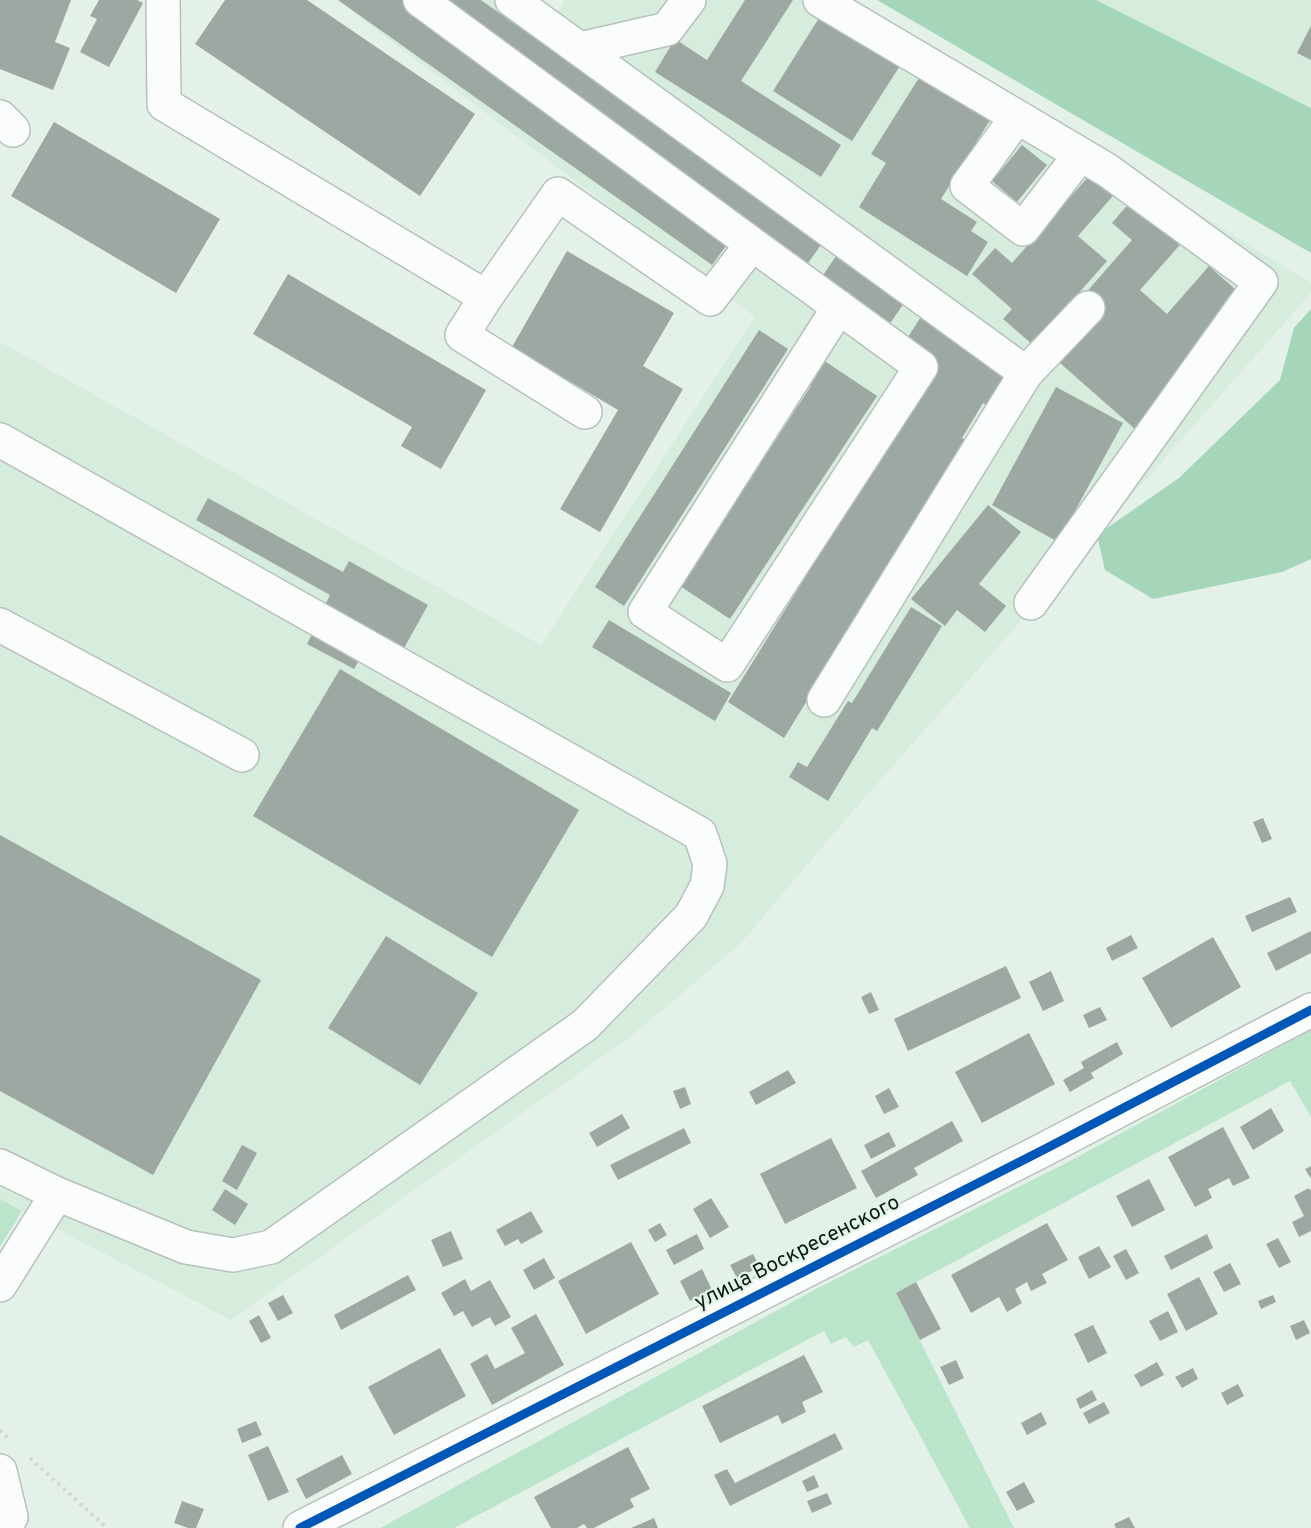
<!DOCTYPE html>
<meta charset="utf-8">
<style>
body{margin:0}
canvas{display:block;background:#e4f1e8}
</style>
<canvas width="1311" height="1528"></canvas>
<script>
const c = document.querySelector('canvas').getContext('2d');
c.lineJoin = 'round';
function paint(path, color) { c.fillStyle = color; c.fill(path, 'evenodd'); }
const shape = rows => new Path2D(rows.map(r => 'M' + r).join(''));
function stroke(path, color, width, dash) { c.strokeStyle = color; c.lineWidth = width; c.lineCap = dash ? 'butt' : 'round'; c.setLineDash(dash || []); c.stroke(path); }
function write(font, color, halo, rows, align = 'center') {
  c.font = font + ' Overpass,sans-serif'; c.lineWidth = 4.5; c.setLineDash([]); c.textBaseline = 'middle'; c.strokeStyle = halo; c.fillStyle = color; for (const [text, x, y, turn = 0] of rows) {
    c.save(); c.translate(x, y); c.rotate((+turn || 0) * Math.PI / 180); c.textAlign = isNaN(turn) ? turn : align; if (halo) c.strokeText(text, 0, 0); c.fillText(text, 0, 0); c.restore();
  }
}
paint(shape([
 [337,0,520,0,554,18,565,0,855,0,1311,283,1311,293,846,819,740,944,634,1034,231,1320,0,1199,0,342,541,645,755,317],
 [1096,0,1311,0,1311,108]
]), '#d6ecdd');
paint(shape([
 [1311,1030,1311,1117,1290,1081,896,1293,1014,1528,970,1528,868,1340,854,1347,846,1337,831,1344,824,1331,454,1528,380,1528,816,1289,1070,1161],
 [0,1199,22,1211,0,1247]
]), '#bbe5cb');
paint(shape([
 [877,0,1096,0,1311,108,1311,253],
 [1311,309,1311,559,1282,572,1153,599,1105,570,1097,535,1179,478,1280,380,1294,328]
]), '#a5d6b9');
paint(shape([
 [0,0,71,0,55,42,70,48,53,90,0,69],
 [99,0,137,0,143,3,109,67,80,52,97,19,90,16],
 [225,0,307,0,475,114,420,196,195,44],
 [338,0,413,0,731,239,712,265],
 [438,0,481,0,823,242,808,263],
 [745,0,793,0,741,81,841,145,821,177,655,72,675,39,707,60],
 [824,10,903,61,852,141,773,91],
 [1311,26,1311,60,1297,53],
 [922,73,992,117,941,199,977,222,971,231,988,242,967,276,859,207,886,163,871,154],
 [54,122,220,219,176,293,11,196],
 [1022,145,1047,165,1017,202,992,181],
 [1095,169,1118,190,1078,236,1107,261,1033,345,1003,319,1012,309,972,274,995,248,1012,263],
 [1130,202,1186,238,1140,290,1167,314,1209,266,1245,298,1135,429,1060,363,1103,314,1083,296,1132,240,1112,223],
 [567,251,674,313,643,366,683,389,600,532,560,509,618,410,512,347],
 [836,256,904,303,889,325,821,278],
 [288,274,486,390,441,469,401,446,412,427,253,334],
 [922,315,1010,370,988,406,983,403,962,438,967,441,784,738,728,702,938,363,905,342],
 [759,330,788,349,624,606,595,587],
 [820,358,877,396,730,619,680,586,811,386,805,382],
 [1056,387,1123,423,1058,542,992,505],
 [208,498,343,572,349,561,428,605,403,650,324,607,330,595,196,520],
 [988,505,1021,532,979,584,1006,606,985,632,957,610,945,626,911,599],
 [911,607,942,626,877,731,872,728,828,801,789,777,798,762,807,767,848,701,852,703],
 [609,620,731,693,715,721,592,647],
 [313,632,361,657,354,669,307,644],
 [340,669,579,810,492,957,253,816],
 [1263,818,1272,839,1262,843,1253,822],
 [0,835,261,980,153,1175,0,1091],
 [1290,897,1297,912,1252,932,1245,916],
 [1311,931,1311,953,1276,971,1267,953],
 [1131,935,1138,948,1112,961,1106,948],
 [386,936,478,993,420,1085,328,1028],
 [1213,937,1241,987,1171,1028,1142,978],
 [1006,966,1021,998,908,1051,894,1019],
 [1051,971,1064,1001,1043,1011,1029,982],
 [871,992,879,1010,869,1014,861,997],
 [1100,1007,1107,1020,1089,1028,1083,1015],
 [1029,1033,1055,1084,982,1123,955,1072],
 [1117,1042,1123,1054,1091,1073,1094,1078,1070,1092,1063,1080,1084,1068,1081,1062],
 [788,1070,796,1083,756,1105,749,1092],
 [685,1087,691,1104,680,1109,673,1091],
 [889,1088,899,1107,884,1114,875,1096],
 [1271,1108,1284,1131,1253,1150,1240,1127],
 [622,1114,630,1128,597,1147,589,1133],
 [952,1121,963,1141,914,1168,918,1175,876,1198,861,1171],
 [1223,1127,1250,1178,1233,1186,1229,1178,1208,1189,1212,1198,1195,1207,1168,1157],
 [684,1128,691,1143,618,1180,610,1165],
 [889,1132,896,1146,871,1159,864,1145],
 [831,1138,857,1188,785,1224,760,1174],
 [242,1145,257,1153,237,1190,222,1181],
 [1311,1166,1311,1179,1305,1169],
 [1149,1179,1165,1210,1132,1227,1116,1196],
 [1309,1188,1311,1191,1311,1231,1299,1237,1292,1222,1304,1216,1294,1196],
 [225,1189,248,1204,235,1225,212,1210],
 [711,1198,729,1227,710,1238,693,1209],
 [531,1211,543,1232,521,1244,518,1239,505,1246,496,1230],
 [660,1223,667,1235,655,1242,648,1230],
 [1047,1223,1068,1260,1042,1274,1047,1283,1031,1291,1027,1282,1015,1289,1022,1303,1007,1312,999,1297,971,1313,951,1275],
 [451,1231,463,1259,443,1267,431,1240],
 [697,1234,704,1249,674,1265,666,1250],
 [1207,1234,1213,1248,1171,1270,1164,1256],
 [1278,1238,1291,1262,1279,1268,1266,1244],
 [631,1242,659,1294,586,1334,558,1281],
 [1099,1246,1111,1267,1089,1279,1078,1257],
 [1126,1249,1139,1273,1126,1280,1113,1256],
 [753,1254,760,1267,737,1278,730,1265],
 [544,1258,555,1278,534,1290,523,1270],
 [1230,1263,1241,1284,1224,1292,1213,1272],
 [702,1269,712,1290,690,1301,680,1281],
 [408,1275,416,1290,341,1330,334,1315],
 [1199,1277,1218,1314,1186,1331,1167,1294],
 [465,1279,471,1291,490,1280,511,1317,495,1326,490,1317,472,1327,463,1311,454,1316,441,1293],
 [916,1282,941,1329,920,1340,896,1293],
 [283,1295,293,1313,278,1321,268,1303],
 [1273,1295,1276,1302,1261,1309,1258,1301],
 [1168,1311,1178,1332,1160,1341,1149,1321],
 [536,1314,564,1365,492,1405,470,1364,487,1354,495,1369,525,1353,511,1328],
 [259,1315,271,1338,261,1343,249,1321],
 [1304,1320,1310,1333,1296,1340,1290,1326],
 [1093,1325,1107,1353,1088,1363,1074,1334],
 [440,1348,466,1396,394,1435,368,1387],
 [804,1355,823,1392,802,1402,806,1412,782,1424,778,1415,720,1443,702,1406],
 [956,1360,964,1378,949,1385,940,1367],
 [1157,1362,1164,1375,1141,1387,1134,1375],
 [1193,1368,1198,1379,1182,1388,1175,1377],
 [1238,1384,1244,1396,1227,1405,1221,1393],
 [1092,1390,1097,1400,1080,1409,1076,1399],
 [1104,1402,1110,1413,1089,1424,1083,1413],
 [1041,1412,1047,1424,1027,1435,1021,1423],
 [256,1421,262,1435,242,1443,237,1429],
 [835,1433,843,1449,730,1506,714,1475,727,1469,735,1483],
 [268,1446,289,1492,268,1501,248,1455],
 [628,1447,650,1489,630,1499,634,1507,594,1528,587,1528,584,1524,577,1528,551,1528,534,1497],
 [342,1455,352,1474,306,1499,296,1479],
 [814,1475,819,1487,807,1492,802,1481],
 [1024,1482,1035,1502,1017,1511,1006,1492],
 [827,1493,832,1504,812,1513,807,1501],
 [182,1501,204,1509,196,1528,188,1528,174,1523],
 [1129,1517,1135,1528,1116,1528,1114,1524],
 [654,1518,658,1528,631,1528]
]), '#9ea8a2');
const minor = shape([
 [163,0,164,104,486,297,558,194,710,299,752,244,420,0],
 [512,0,1026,373,824,700],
 [820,0,1107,170,1261,282,1031,603],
 [580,49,667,29,689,0],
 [0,117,13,130],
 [1017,117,967,186,1023,229,1080,155],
 [752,244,921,367,727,665,645,612,839,307],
 [486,297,462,335,585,412],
 [1026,373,1088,308],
 [0,440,700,834,710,864,707,886,691,916,585,1025,271,1247,233,1255,186,1247,57,1194],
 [0,625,242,755],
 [0,1166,57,1194,0,1285],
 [0,1471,11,1517,5,1528],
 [300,1528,1045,1149,1311,1010]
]);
stroke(minor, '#b7c1bb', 36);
stroke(shape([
 [0,1430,11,1441],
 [30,1458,107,1528]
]), '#d2d7d4', 4, [3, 4.5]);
stroke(minor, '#fbfdfc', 33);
stroke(shape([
 [300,1528,1045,1149,1311,1010]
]), '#0057b8', 9);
write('21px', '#101813', '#dff6e7', [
 ["улица Воскресенского",798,1254,-27]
]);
</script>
